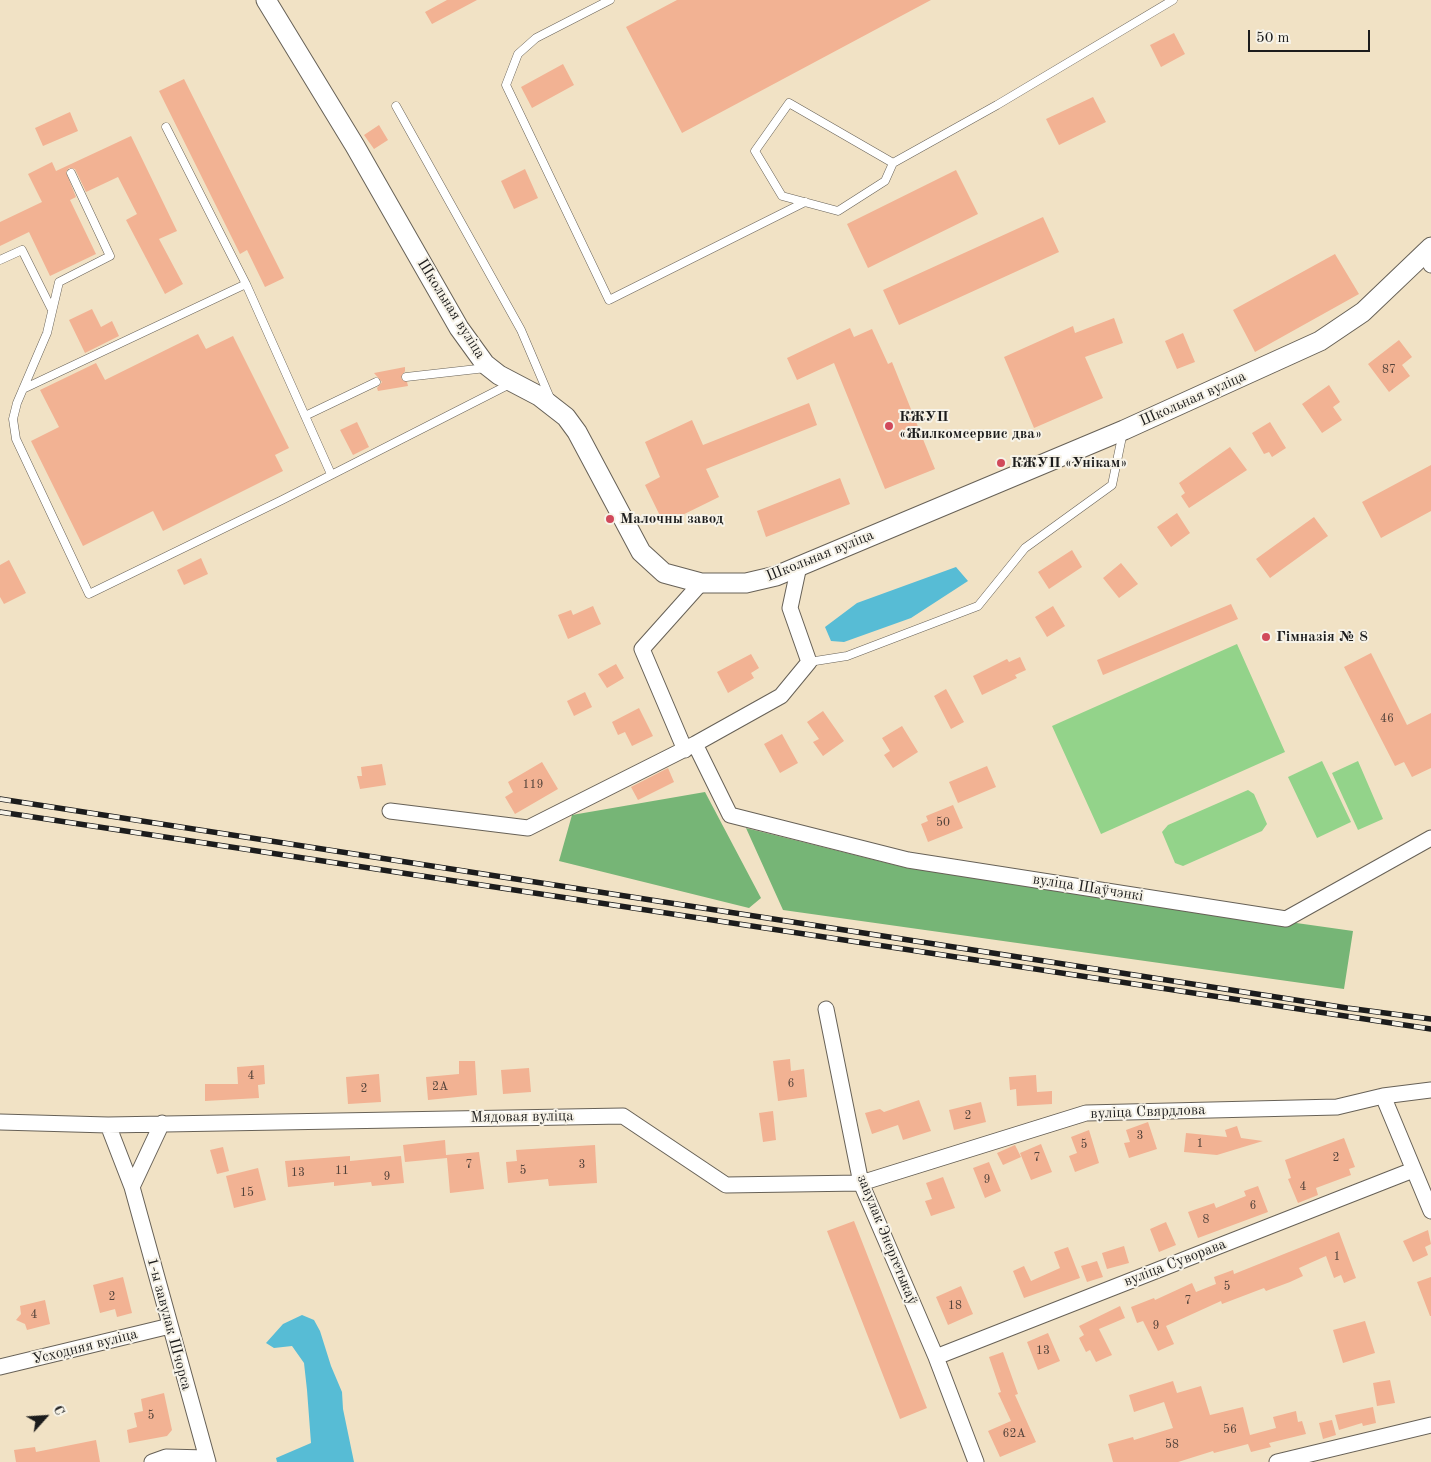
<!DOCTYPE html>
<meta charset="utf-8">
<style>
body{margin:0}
#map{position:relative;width:1431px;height:1462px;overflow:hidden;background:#f1e2c5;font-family:"Old Standard TT",serif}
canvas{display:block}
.north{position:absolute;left:20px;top:1392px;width:50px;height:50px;-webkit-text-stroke:4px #f7f3e8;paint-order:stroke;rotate:64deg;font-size:14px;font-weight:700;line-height:20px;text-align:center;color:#1c1c1c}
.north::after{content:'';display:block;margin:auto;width:18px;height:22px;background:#1c1c1c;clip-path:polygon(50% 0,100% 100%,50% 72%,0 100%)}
.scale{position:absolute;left:1248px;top:30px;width:122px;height:22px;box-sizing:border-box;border:2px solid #1c1c1c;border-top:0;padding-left:6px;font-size:15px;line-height:18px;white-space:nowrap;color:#1c1c1c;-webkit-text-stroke:4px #f7f3e8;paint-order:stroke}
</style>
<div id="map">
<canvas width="1431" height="1462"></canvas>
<div class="north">С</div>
<div class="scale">50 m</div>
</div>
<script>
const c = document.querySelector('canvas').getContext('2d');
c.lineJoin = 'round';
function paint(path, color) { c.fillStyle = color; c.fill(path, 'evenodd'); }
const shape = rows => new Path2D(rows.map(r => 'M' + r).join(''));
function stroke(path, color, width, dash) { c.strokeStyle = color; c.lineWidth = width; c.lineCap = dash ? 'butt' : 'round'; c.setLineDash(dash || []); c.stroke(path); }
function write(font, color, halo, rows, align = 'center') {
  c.font = font + ' "Old Standard TT",serif'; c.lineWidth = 4; c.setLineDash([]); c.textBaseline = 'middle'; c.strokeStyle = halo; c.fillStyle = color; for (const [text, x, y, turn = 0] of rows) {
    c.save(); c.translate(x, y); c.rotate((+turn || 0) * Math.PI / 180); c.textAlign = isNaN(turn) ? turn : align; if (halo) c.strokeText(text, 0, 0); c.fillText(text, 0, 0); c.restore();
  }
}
paint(shape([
 [1237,644,1285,752,1101,834,1052,726],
 [1322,761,1351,822,1317,838,1288,777],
 [1358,761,1383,819,1358,830,1332,773],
 [1248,790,1254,794,1267,824,1262,831,1183,866,1175,863,1162,832,1168,825]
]), '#93d38a');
paint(shape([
 [705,792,761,898,749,908,559,861,572,815],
 [746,828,907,868,1353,931,1344,989,783,910]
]), '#76b576');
paint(shape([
 [956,567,968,581,911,618,844,642,831,641,825,627,857,603],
 [302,1315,314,1320,320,1331,331,1366,342,1392,343,1409,354,1462,277,1462,276,1458,311,1443,307,1390,304,1363,292,1346,274,1348,266,1343,283,1324]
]), '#57bcd5');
paint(shape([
 [447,0,477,0,432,24,425,12],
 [677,0,931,0,682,133,626,27],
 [1174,33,1185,54,1161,67,1150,45],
 [563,64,574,85,532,108,521,87],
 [184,79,284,278,265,287,247,250,240,254,159,91],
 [1093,97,1106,122,1059,145,1046,119],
 [70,112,78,131,43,146,35,128],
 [379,125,388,140,374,149,364,135],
 [131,136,177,231,159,239,183,284,165,294,126,220,137,214,118,177,86,192,75,169,69,168,66,172,76,197,70,200,96,254,50,276,29,232,0,246,0,222,42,202,28,174,52,162,56,171],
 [525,169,538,198,514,209,501,181],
 [956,170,978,214,868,268,847,224],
 [1043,217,1059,252,899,325,883,290],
 [1335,254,1359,294,1255,352,1233,310],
 [92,309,101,327,112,321,119,336,85,353,69,320],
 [1114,318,1123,343,1085,357,1103,398,1034,428,1004,357,1073,326,1075,333],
 [850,328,854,337,872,329,888,364,892,362,935,469,885,489,834,363,797,380,787,358],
 [1183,333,1195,362,1177,369,1165,341],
 [198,334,206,349,233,336,289,448,275,455,283,471,163,531,153,511,83,546,31,441,59,427,40,390,96,363,105,380],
 [1399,340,1412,357,1402,365,1410,376,1389,392,1368,364],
 [405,367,405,371,401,378,407,382,408,386,378,391,377,388,382,382,374,373],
 [1329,385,1340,402,1333,407,1342,420,1322,433,1302,404],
 [809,403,817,425,706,469,719,497,664,524,645,485,660,477,645,442,692,420,703,445],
 [357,422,369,447,353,455,340,430],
 [1270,422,1286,448,1272,457,1269,452,1264,454,1252,433],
 [1230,447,1247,470,1189,508,1181,496,1185,493,1179,483],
 [1431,465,1431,511,1381,538,1362,502],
 [840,478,850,504,766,537,757,511],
 [1177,513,1190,533,1171,547,1157,527],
 [1314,517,1328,536,1270,578,1256,559],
 [1072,550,1082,567,1049,589,1038,572],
 [201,558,208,574,184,585,177,570],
 [9,560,26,593,4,604,0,597,0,565],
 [1121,563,1138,584,1119,598,1103,578],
 [1231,604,1238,619,1103,675,1097,660],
 [593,606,601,624,568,639,558,615,571,610,573,615],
 [1053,606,1065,626,1047,637,1035,617],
 [1371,653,1407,725,1431,713,1431,768,1412,777,1404,762,1395,766,1344,667],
 [751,654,759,668,751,673,754,678,728,693,717,672],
 [1020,657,1026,670,1015,675,1017,678,982,695,973,676,1007,659,1009,662],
 [616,664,624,678,607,688,598,674],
 [946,689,964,722,951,729,934,696],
 [585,692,592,707,574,716,567,701],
 [639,708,653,736,632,746,625,732,618,735,612,722],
 [823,711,844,741,823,756,813,742,819,739,807,722],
 [902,726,918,752,893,768,884,755,890,751,882,738],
 [782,734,798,763,780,773,764,744],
 [542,762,558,789,515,814,505,797,513,792,508,782],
 [382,764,386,785,360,789,357,776,362,776,361,767],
 [987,766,996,787,958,803,949,782],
 [668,768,674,782,638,800,631,787],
 [953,805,963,828,928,842,921,824,928,821,926,816],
 [790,1059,791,1071,804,1069,807,1097,778,1101,773,1061],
 [459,1061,475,1061,477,1095,428,1100,426,1077,459,1074],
 [264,1065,265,1084,258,1085,259,1098,205,1101,205,1084,238,1084,237,1067],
 [529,1068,531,1092,503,1094,501,1070],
 [379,1074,381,1102,348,1104,346,1077],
 [1036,1075,1037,1092,1052,1091,1052,1104,1017,1106,1016,1089,1010,1090,1009,1077],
 [919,1100,931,1131,903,1140,898,1125,872,1134,865,1113,880,1109,884,1112],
 [981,1102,986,1122,954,1130,949,1110],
 [773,1111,776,1140,763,1142,759,1113],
 [1148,1122,1157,1149,1129,1158,1124,1143,1130,1142,1126,1130],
 [1237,1126,1241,1138,1263,1141,1217,1155,1184,1152,1186,1133,1227,1137,1225,1130],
 [1089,1130,1099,1163,1075,1172,1069,1156,1077,1153,1071,1137],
 [1344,1138,1355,1167,1349,1169,1351,1175,1316,1188,1318,1195,1298,1203,1288,1179,1291,1178,1285,1160],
 [445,1140,446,1155,479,1152,484,1189,450,1193,447,1158,405,1162,403,1145],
 [1041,1144,1052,1172,1031,1180,1020,1153],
 [595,1145,597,1183,549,1186,548,1179,508,1183,506,1162,517,1161,516,1150],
 [1015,1145,1021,1157,1003,1165,997,1153],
 [223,1147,229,1171,217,1174,210,1150],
 [350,1156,350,1161,401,1156,404,1183,372,1186,371,1182,334,1186,334,1182,288,1187,285,1161],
 [989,1162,1001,1191,985,1198,973,1168],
 [258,1168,266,1200,234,1208,226,1176],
 [943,1177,955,1208,931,1216,925,1201,932,1199,926,1183],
 [1258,1186,1268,1212,1198,1238,1188,1212,1214,1203,1216,1208,1246,1196,1244,1191],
 [854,1221,927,1408,900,1419,827,1231],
 [1166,1222,1176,1245,1159,1252,1150,1229],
 [1428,1230,1431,1244,1425,1247,1428,1255,1413,1262,1403,1241],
 [1339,1232,1356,1278,1344,1283,1341,1275,1334,1278,1326,1256,1299,1268,1303,1276,1290,1282,1266,1291,1264,1288,1222,1304,1221,1301,1166,1326,1174,1344,1158,1351,1143,1321,1137,1323,1131,1307,1154,1298,1155,1300,1192,1283,1196,1292,1216,1284,1214,1277,1233,1270,1234,1274],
 [1124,1246,1129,1263,1107,1269,1102,1253],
 [1068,1247,1080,1278,1024,1298,1013,1271,1024,1266,1031,1281,1060,1268,1054,1252],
 [1097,1261,1103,1277,1087,1282,1081,1266],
 [123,1277,132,1313,117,1317,115,1309,100,1313,93,1285],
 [1431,1277,1431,1316,1430,1316,1417,1282],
 [961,1286,973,1314,948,1325,936,1297],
 [45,1300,50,1324,27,1330,25,1324,16,1320,21,1314,20,1306],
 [1120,1306,1125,1318,1099,1329,1112,1355,1096,1362,1090,1350,1086,1352,1079,1338,1084,1335,1079,1326],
 [1365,1321,1375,1353,1343,1363,1333,1330],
 [1048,1333,1060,1361,1038,1370,1027,1342],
 [1003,1352,1018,1394,1015,1395,1036,1442,1000,1457,988,1431,1011,1421,998,1393,1001,1392,989,1357],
 [1390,1380,1395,1403,1377,1406,1373,1383],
 [1173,1381,1177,1393,1201,1386,1210,1415,1243,1407,1250,1435,1276,1428,1273,1417,1296,1411,1298,1422,1302,1421,1306,1434,1269,1443,1271,1447,1251,1452,1248,1444,1214,1453,1213,1451,1178,1462,1113,1462,1108,1444,1133,1437,1134,1440,1173,1428,1164,1402,1134,1412,1129,1395],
 [164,1393,172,1430,167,1436,129,1443,127,1430,137,1427,134,1413,143,1411,141,1399],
 [1373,1407,1376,1423,1363,1426,1362,1423,1339,1430,1335,1415],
 [1332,1420,1336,1435,1323,1439,1319,1423],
 [96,1440,100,1462,16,1462,14,1450,35,1447,36,1452]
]), '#f2b293');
const service = shape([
 [610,0,536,38,518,54,506,85,609,300,805,202],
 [396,106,521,330,550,398],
 [166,127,246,284],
 [893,163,789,103,755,151,782,196,838,211,885,181,893,163,997,105,1173,0],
 [71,173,110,256,59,282,47,333,17,403,13,419,16,439,89,594,282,500,510,384],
 [0,260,22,250,51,308],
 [406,377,486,368],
 [23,389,246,284,331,474],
 [305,416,376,382],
 [809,662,847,656,978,606,1025,548,1112,485,1123,432]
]);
const minor = shape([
 [1426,253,1431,265],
 [695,744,730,815,908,860,1286,919,1431,838],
 [685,750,642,649,701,583],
 [390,811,528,828,695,744,781,696,809,662,790,608,799,566],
 [826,1009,861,1183,936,1357,976,1462],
 [1383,1096,1431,1211],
 [0,1122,108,1125,623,1116,726,1185,861,1183,1086,1113,1337,1107,1383,1096,1431,1090],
 [108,1125,132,1187,208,1462],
 [132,1187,162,1123],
 [936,1357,1413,1170],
 [0,1367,170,1326],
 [152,1462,166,1457,207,1458],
 [1277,1462,1431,1425]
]);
const tertiary = shape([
 [266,0,355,146,459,328,485,364,499,375,539,396,566,417,577,432,641,552,664,573,701,583,746,583,776,576,1124,430,1320,341,1363,312,1431,247]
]);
stroke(service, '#676157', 9);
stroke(minor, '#676157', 17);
stroke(tertiary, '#676157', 21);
stroke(service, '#fff', 8);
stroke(minor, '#fff', 15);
stroke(tertiary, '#fff', 19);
const rail = shape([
 [0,799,1347,1008,1431,1019],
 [0,812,1431,1029]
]);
stroke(rail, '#1c1c1c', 5.5);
stroke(rail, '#f7f3e8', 4, [11]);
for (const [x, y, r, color] of [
 [889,426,5,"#d1495b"],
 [1001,463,5,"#d1495b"],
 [610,519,5,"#d1495b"],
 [1266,637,5,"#d1495b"]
]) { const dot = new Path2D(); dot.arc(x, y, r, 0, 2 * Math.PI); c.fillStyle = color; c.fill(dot); stroke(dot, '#f7f3e8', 2); }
write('12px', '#52423a', null, [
 ["87",1389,370],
 ["46",1387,719],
 ["119",533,785],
 ["50",943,823],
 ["4",251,1076],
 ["6",791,1084],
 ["2А",440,1087],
 ["2",364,1089],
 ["2",968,1116],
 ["3",1140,1136],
 ["1",1200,1144],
 ["5",1084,1145],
 ["7",1037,1158],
 ["2",1336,1158],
 ["7",469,1165],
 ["3",582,1165],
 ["11",342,1171],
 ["5",523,1171],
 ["13",298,1173],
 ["9",387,1177],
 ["9",987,1180],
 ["4",1303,1187],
 ["15",247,1193],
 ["6",1253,1206],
 ["8",1206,1220],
 ["1",1337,1257],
 ["5",1227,1287],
 ["2",112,1297],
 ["7",1188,1301],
 ["18",955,1306],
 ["4",34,1315],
 ["9",1156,1326],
 ["13",1043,1351],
 ["5",151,1416],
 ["56",1230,1430],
 ["62А",1014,1434],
 ["58",1172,1445]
]);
write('15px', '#1c1c1c', '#f7f3e8', [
 ["Школьная вуліца",451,309,58],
 ["Школьная вуліца",1193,399,-24],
 ["Школьная вуліца",820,556,-22],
 ["вуліца Шаўчэнкі",1088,888,9],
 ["вуліца Свярдлова",1148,1112,-2],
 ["Мядовая вуліца",522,1117,-1],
 ["завулак Энергетыкаў",887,1240,68],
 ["вуліца Суворава",1175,1263,-21],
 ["1-ы завулак Шчорса",169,1324,75],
 ["Усходняя вуліца",85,1347,-14]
]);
write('bold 15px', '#1c1c1c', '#f7f3e8', [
 ["КЖУП",899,417],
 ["«Жилкомсервис два»",899,434],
 ["КЖУП «Унікам»",1011,463],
 ["Малочны завод",620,519],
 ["Гімназія № 8",1276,637]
], 'left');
</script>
